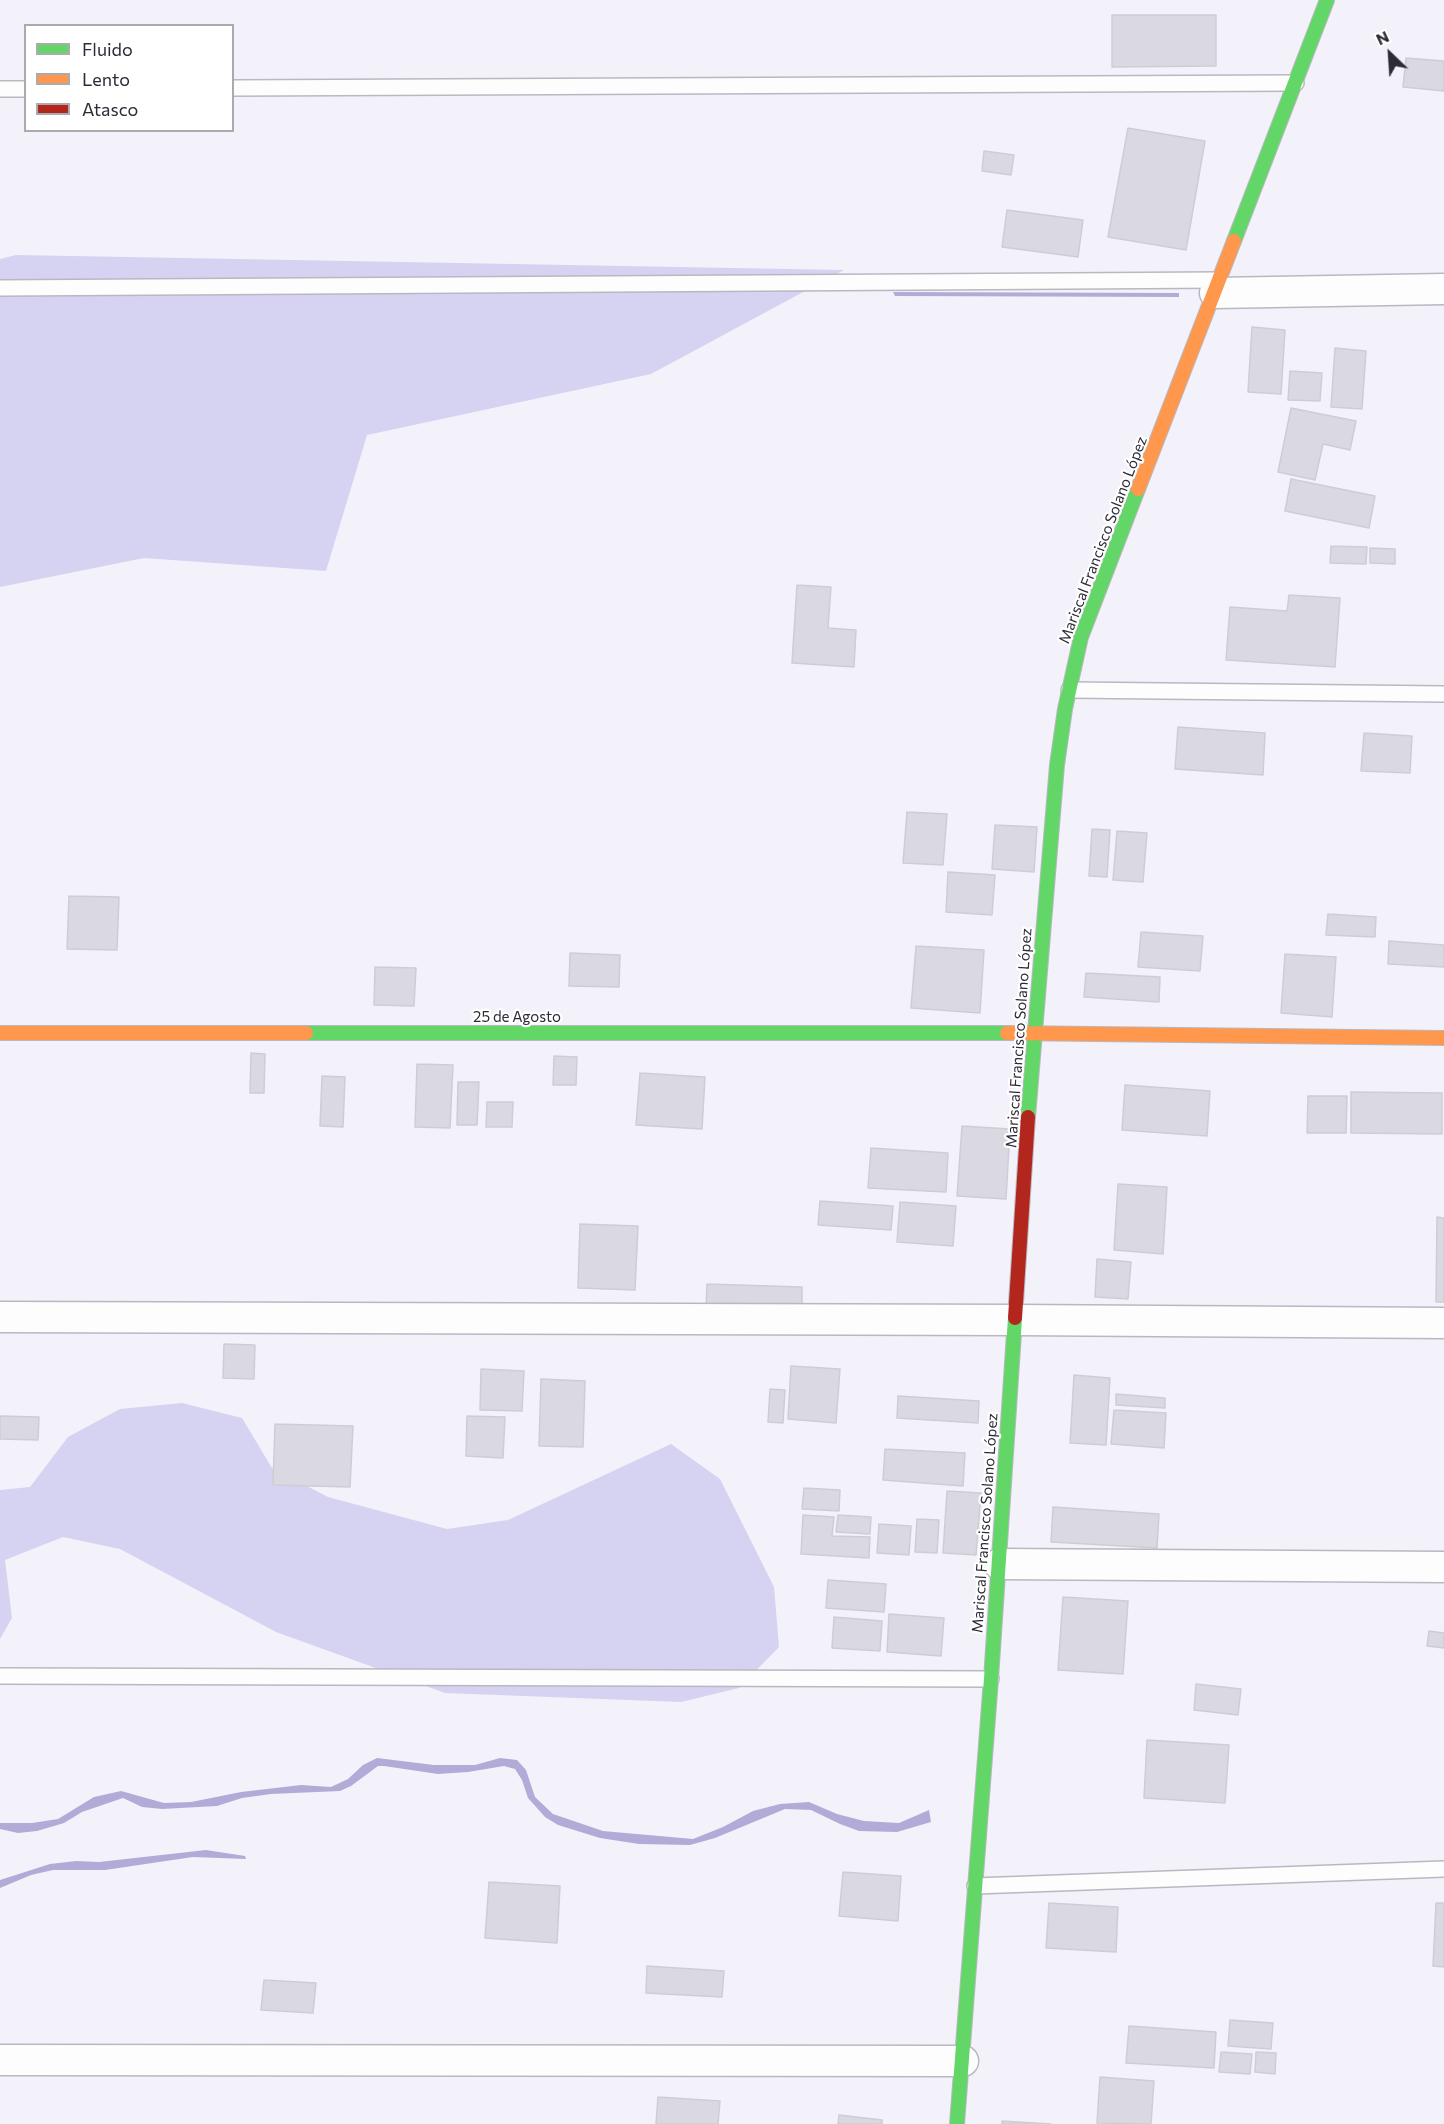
<!DOCTYPE html>
<meta charset="utf-8">
<style>
body{margin:0}
#map{position:relative;width:1444px;height:2124px;overflow:hidden;background:#f3f2fa;font-family:Commissioner,sans-serif}
canvas{display:block}
.legend{position:absolute;left:24px;top:24px;width:210px;height:108px;box-sizing:border-box;background:#fff;border:2px solid #ababaf;margin:0;padding:8px 10px;list-style:none;font-size:18px;color:#2d2c36}
.legend li{display:flex;align-items:center;gap:12px;height:30px}
.legend b{width:30px;border:2px solid #ababaf}
.north{position:absolute;left:1360px;top:24px;width:60px;height:60px;-webkit-text-stroke:4px #fff;paint-order:stroke;rotate:335deg;font-size:16px;font-weight:700;line-height:24px;text-align:center;color:#2d2c36}
.north::after{content:'';display:block;margin:auto;width:21px;height:27px;background:#2d2c36;clip-path:polygon(50% 0,100% 100%,50% 72%,0 100%)}
</style>
<div id="map">
<canvas width="1444" height="2124"></canvas>
<ul class="legend">
<li><b style="height:8px;background:#63d668"></b>Fluido</li>
<li><b style="height:8px;background:#ff974d"></b>Lento</li>
<li><b style="height:8px;background:#b3261e"></b>Atasco</li>
</ul>
<div class="north">N</div>
</div>
<script>
const c = document.querySelector('canvas').getContext('2d');
c.lineJoin = 'round';
function paint(path, color) { c.fillStyle = color; c.fill(path, 'evenodd'); }
const shape = rows => new Path2D(rows.map(r => 'M' + r).join(''));
function stroke(path, color, width, dash) { c.strokeStyle = color; c.lineWidth = width; c.lineCap = dash ? 'butt' : 'round'; c.setLineDash(dash || []); c.stroke(path); }
function write(font, color, halo, rows, align = 'center') {
  c.font = font + ' Commissioner,sans-serif'; c.lineWidth = 4.5; c.setLineDash([]); c.textBaseline = 'middle'; c.strokeStyle = halo; c.fillStyle = color; for (const [text, x, y, turn = 0] of rows) {
    c.save(); c.translate(x, y); c.rotate((+turn || 0) * Math.PI / 180); c.textAlign = isNaN(turn) ? turn : align; if (halo) c.strokeText(text, 0, 0); c.fillText(text, 0, 0); c.restore();
  }
}
paint(shape([
 [16,255,844,270,651,374,367,435,326,571,144,558,0,587,0,259],
 [182,1403,242,1418,272,1468,328,1497,447,1529,508,1520,671,1444,720,1479,774,1587,779,1647,739,1688,681,1702,445,1693,276,1632,120,1549,63,1537,5,1560,12,1618,0,1639,0,1490,30,1487,68,1437,120,1409]
]), '#d6d2f1');
paint(shape([
 [893,292,1179,293,1179,297,895,296],
 [377,1758,434,1765,475,1765,500,1758,517,1760,526,1770,535,1797,553,1814,603,1831,693,1839,723,1827,753,1811,780,1804,809,1802,837,1814,864,1821,899,1823,929,1810,931,1822,897,1832,859,1831,840,1824,811,1810,785,1809,715,1838,690,1845,639,1844,600,1838,558,1825,545,1817,528,1798,522,1780,515,1769,504,1766,468,1772,438,1774,384,1766,378,1766,351,1786,340,1791,271,1794,242,1798,217,1806,162,1809,142,1807,123,1798,82,1812,64,1823,37,1831,18,1833,0,1829,0,1823,32,1823,58,1819,94,1797,121,1791,164,1803,191,1802,241,1792,301,1785,331,1787,348,1779,363,1765],
 [206,1850,245,1856,246,1859,193,1857,105,1870,53,1870,31,1875,0,1888,0,1880,50,1864,76,1861,99,1862]
]), '#b2abd8');
const building = shape([
 [1112,15,1216,15,1216,66,1112,67,1112,15],
 [1406,58,1444,61,1444,91,1403,87,1406,58],
 [1128,128,1205,141,1186,250,1108,237,1128,128],
 [984,151,1014,155,1011,175,982,171,984,151],
 [1007,210,1083,220,1078,257,1002,247,1007,210],
 [1252,327,1285,330,1281,394,1248,392,1252,327],
 [1335,348,1366,351,1362,409,1331,407,1335,348],
 [1290,371,1322,373,1320,401,1288,400,1290,371],
 [1291,408,1356,421,1350,450,1323,444,1315,480,1278,472,1291,408],
 [1291,479,1375,496,1369,528,1285,511,1291,479],
 [1331,546,1367,547,1366,564,1330,563,1331,546],
 [1370,548,1395,549,1395,564,1370,563,1370,548],
 [797,585,831,587,828,628,856,630,854,667,792,663,797,585],
 [1289,595,1340,598,1335,667,1226,660,1230,607,1287,611,1289,595],
 [1178,727,1265,733,1263,775,1175,769,1178,727],
 [1364,733,1412,736,1410,773,1361,771,1364,733],
 [907,812,947,814,943,865,903,863,907,812],
 [995,825,1037,827,1034,872,992,869,995,825],
 [1092,829,1110,830,1107,877,1089,876,1092,829],
 [1117,831,1147,833,1143,882,1113,880,1117,831],
 [948,872,995,875,992,915,946,912,948,872],
 [69,896,119,897,117,950,67,949,69,896],
 [1328,914,1376,917,1375,937,1326,935,1328,914],
 [1141,932,1203,936,1200,971,1138,967,1141,932],
 [1389,941,1444,945,1444,967,1388,964,1389,941],
 [916,946,984,950,980,1013,911,1008,916,946],
 [570,953,620,955,619,987,569,986,570,953],
 [1285,954,1336,957,1332,1017,1281,1013,1285,954],
 [375,967,416,968,414,1006,374,1005,375,967],
 [1086,973,1160,977,1159,1002,1084,997,1086,973],
 [251,1053,265,1054,264,1093,250,1093,251,1053],
 [554,1056,577,1057,576,1085,553,1085,554,1056],
 [417,1064,453,1065,450,1128,415,1127,417,1064],
 [640,1073,705,1077,702,1129,636,1125,640,1073],
 [322,1076,345,1077,343,1127,320,1126,322,1076],
 [458,1082,479,1082,477,1125,457,1125,458,1082],
 [1125,1085,1210,1091,1207,1136,1122,1130,1125,1085],
 [1351,1092,1442,1093,1442,1134,1351,1133,1351,1092],
 [1308,1096,1347,1096,1346,1133,1307,1133,1308,1096],
 [487,1102,513,1102,512,1127,486,1127,487,1102],
 [962,1126,1010,1129,1006,1199,957,1196,962,1126],
 [871,1148,948,1153,946,1192,868,1188,871,1148],
 [1118,1184,1167,1187,1163,1254,1114,1250,1118,1184],
 [820,1201,893,1206,891,1230,818,1225,820,1201],
 [900,1202,956,1206,953,1246,897,1242,900,1202],
 [1437,1217,1444,1218,1444,1302,1436,1302,1437,1217],
 [580,1224,638,1226,635,1290,578,1288,580,1224],
 [1097,1259,1131,1262,1128,1299,1095,1297,1097,1259],
 [707,1284,802,1287,802,1313,706,1310,707,1284],
 [224,1344,255,1345,254,1379,223,1378,224,1344],
 [791,1366,840,1369,836,1423,788,1419,791,1366],
 [481,1369,524,1371,522,1411,480,1410,481,1369],
 [1074,1375,1110,1378,1106,1445,1070,1443,1074,1375],
 [541,1379,585,1381,583,1447,539,1446,541,1379],
 [770,1389,785,1390,783,1423,768,1422,770,1389],
 [1116,1394,1165,1398,1165,1408,1116,1405,1116,1394],
 [898,1396,979,1401,978,1423,897,1418,898,1396],
 [1114,1410,1166,1413,1164,1448,1111,1444,1114,1410],
 [0,1416,39,1417,38,1440,0,1439,0,1416],
 [467,1416,505,1417,503,1458,466,1456,467,1416],
 [275,1424,353,1426,350,1487,273,1485,275,1424],
 [885,1449,965,1453,963,1486,883,1480,885,1449],
 [804,1488,840,1490,839,1511,802,1509,804,1488],
 [947,1491,981,1493,976,1555,943,1553,947,1491],
 [1053,1507,1159,1514,1157,1548,1051,1542,1053,1507],
 [803,1515,834,1517,832,1536,870,1537,869,1558,801,1554,803,1515],
 [838,1515,871,1517,870,1534,836,1532,838,1515],
 [917,1519,939,1520,937,1553,915,1552,917,1519],
 [879,1524,911,1526,909,1555,877,1553,879,1524],
 [828,1580,886,1584,884,1612,826,1608,828,1580],
 [1063,1597,1128,1601,1123,1674,1058,1670,1063,1597],
 [889,1614,944,1618,941,1656,887,1652,889,1614],
 [834,1617,882,1621,880,1651,832,1648,834,1617],
 [1429,1631,1444,1633,1444,1648,1427,1646,1429,1631],
 [1196,1684,1241,1689,1238,1715,1194,1710,1196,1684],
 [1147,1740,1229,1745,1225,1803,1144,1798,1147,1740],
 [843,1872,901,1876,898,1921,839,1916,843,1872],
 [489,1882,560,1886,557,1943,485,1938,489,1882],
 [1049,1903,1118,1907,1116,1952,1046,1948,1049,1903],
 [1436,1903,1444,1903,1444,1967,1433,1966,1436,1903],
 [647,1966,724,1971,722,1997,646,1993,647,1966],
 [264,1980,316,1983,313,2013,261,2010,264,1980],
 [1230,2020,1273,2023,1271,2049,1228,2046,1230,2020],
 [1129,2026,1216,2032,1214,2068,1126,2063,1129,2026],
 [1221,2052,1252,2054,1250,2074,1219,2072,1221,2052],
 [1256,2052,1276,2053,1275,2074,1255,2072,1256,2052],
 [1100,2077,1154,2081,1151,2124,1097,2123,1100,2077],
 [658,2097,720,2101,718,2124,656,2124,658,2097],
 [839,2115,882,2120,882,2124,838,2124,839,2115],
 [1002,2121,1051,2124,1002,2124,1002,2121]
]);
paint(building, '#dad8e1');
stroke(building, '#cecdd5', 1.5);
const lane = shape([
 [232,88,1296,83],
 [0,89,26,89],
 [0,288,1219,280],
 [1069,690,1444,694],
 [0,1676,991,1679],
 [975,1886,1444,1869]
]);
const street = shape([
 [1215,293,1444,289],
 [0,1317,1016,1320,1444,1323],
 [999,1564,1444,1567],
 [0,2060,963,2061]
]);
const fast = shape([
 [1234,241,1327,0],
 [306,1033,1007,1033],
 [1028,1117,1057,765,1065,709,1081,637,1138,489],
 [957,2124,991,1679,1015,1318]
]);
const slow = shape([
 [1138,489,1234,241],
 [0,1033,306,1033],
 [1007,1033,1444,1038]
]);
const jam = shape([
 [1015,1318,1028,1117]
]);
stroke(lane, '#b9b8c0', 18);
stroke(street, '#b9b8c0', 33);
stroke(fast, '#b9b8c0', 16);
stroke(slow, '#b9b8c0', 16);
stroke(jam, '#b9b8c0', 16);
stroke(lane, '#fdfdfe', 15);
stroke(street, '#fdfdfe', 30);
stroke(fast, '#63d668', 14);
stroke(slow, '#ff974d', 14);
stroke(jam, '#b3261e', 14);
write('15px', '#2d2c36', '#fff', [
 ["Mariscal Francisco Solano López",1103,540,-69],
 ["25 de Agosto",517,1017],
 ["Mariscal Francisco Solano López",1019,1038,-86],
 ["Mariscal Francisco Solano López",985,1523,-86]
]);
</script>
